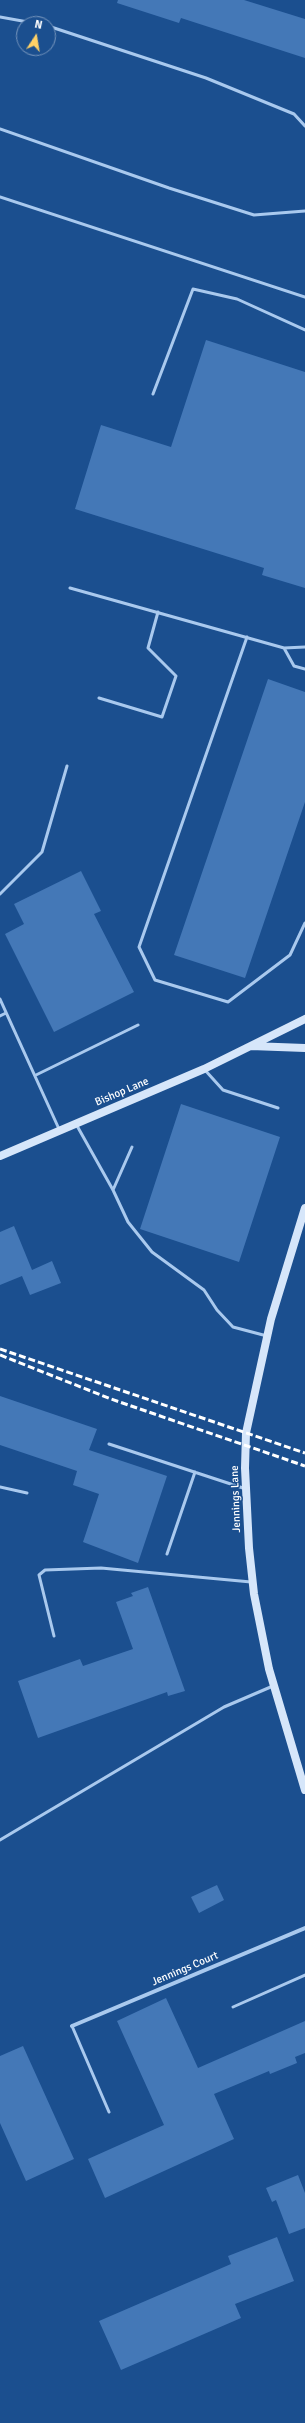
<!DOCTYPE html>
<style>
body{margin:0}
#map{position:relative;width:305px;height:2423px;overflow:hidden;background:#1b4f8f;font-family:Signika,sans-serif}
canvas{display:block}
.north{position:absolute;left:16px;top:16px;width:40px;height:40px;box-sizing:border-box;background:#1b4f8f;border:1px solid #7695bc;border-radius:50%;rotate:12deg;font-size:11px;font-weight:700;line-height:16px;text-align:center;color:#fff}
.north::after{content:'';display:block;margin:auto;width:14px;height:18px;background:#ffd166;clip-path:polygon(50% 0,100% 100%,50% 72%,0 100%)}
</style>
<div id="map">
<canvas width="305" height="2423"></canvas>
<div class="north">N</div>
</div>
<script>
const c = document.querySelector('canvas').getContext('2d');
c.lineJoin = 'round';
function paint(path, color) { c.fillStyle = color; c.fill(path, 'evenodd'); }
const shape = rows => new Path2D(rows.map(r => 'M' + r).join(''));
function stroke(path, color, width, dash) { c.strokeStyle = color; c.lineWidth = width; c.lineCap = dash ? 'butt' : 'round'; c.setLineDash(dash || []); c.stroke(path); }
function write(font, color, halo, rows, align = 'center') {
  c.font = font + ' Signika,sans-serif'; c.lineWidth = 3; c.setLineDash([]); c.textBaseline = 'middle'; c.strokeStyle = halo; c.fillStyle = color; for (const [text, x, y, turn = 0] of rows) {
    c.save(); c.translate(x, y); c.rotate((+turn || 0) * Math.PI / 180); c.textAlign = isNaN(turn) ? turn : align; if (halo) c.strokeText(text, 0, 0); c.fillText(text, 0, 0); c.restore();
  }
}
paint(shape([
 [118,0,244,0,305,19,305,58,181,18,179,23,117,3],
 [206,340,305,372,305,588,262,575,264,568,75,509,101,425,171,447],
 [268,679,305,692,305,802,245,978,174,955],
 [81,871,101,911,94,914,134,992,54,1032,5,934,24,924,14,904],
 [181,1104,280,1137,239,1262,140,1229],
 [14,1226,32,1270,52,1261,61,1283,30,1295,22,1276,0,1285,0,1232],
 [0,1396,97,1429,89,1450,167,1476,138,1563,83,1542,99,1494,73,1485,77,1471,0,1445],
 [148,1587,185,1691,168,1696,167,1692,38,1738,18,1681,80,1659,83,1666,133,1649,116,1602,133,1596,131,1593],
 [217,1885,224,1900,199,1913,191,1897],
 [166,1998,198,2068,305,2021,305,2053,295,2057,297,2063,270,2074,269,2071,214,2094,234,2139,105,2198,88,2159,164,2125,117,2021],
 [23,2046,74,2159,26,2181,0,2123,0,2056],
 [298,2175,305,2193,305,2228,289,2234,276,2200,272,2202,266,2188],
 [277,2237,294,2281,235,2304,241,2318,121,2370,99,2321,231,2264,228,2256]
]), '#4478b7');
stroke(shape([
 [0,17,39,24],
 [48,26,206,78,294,114,305,126],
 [0,129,169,188,254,215,305,211],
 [0,197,305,297],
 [153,394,193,289,237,299,305,330],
 [70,588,284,648],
 [247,637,139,947,155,980,228,1002,290,955,305,923],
 [305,647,284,648,294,666,305,669],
 [99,698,162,717,176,676,148,648,158,612],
 [0,894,42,852,67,766],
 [0,999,59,1129],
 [0,1016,6,1013],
 [204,1069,223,1090,278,1108],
 [36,1075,138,1025],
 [76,1124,113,1190,128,1222,152,1252,204,1290,217,1310,233,1327,267,1336],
 [113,1190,132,1147],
 [109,1444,246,1489],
 [0,1487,27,1493],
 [167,1554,195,1472],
 [54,1636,39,1575,45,1570,101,1568,251,1582],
 [0,1840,224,1707,273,1686],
 [233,2007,305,1975],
 [72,2026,109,2112]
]), '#a9c9ee', 3);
stroke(shape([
 [72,2026,305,1928]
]), '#a9c9ee', 4);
stroke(shape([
 [251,1046,305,1048],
 [0,1156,204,1069,305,1019],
 [305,1208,271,1319,246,1433,245,1468,249,1548,254,1594,269,1669,305,1790]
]), '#d6e6fa', 8);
stroke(shape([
 [0,1349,305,1453],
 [0,1355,111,1399,305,1466]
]), '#fff', 3, [7, 3]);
write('11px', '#fff', '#1b4f8f', [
 ["Bishop Lane",122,1092,-23],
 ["Jennings Lane",236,1499,-92],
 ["Jennings Court",185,1969,-23]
]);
</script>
